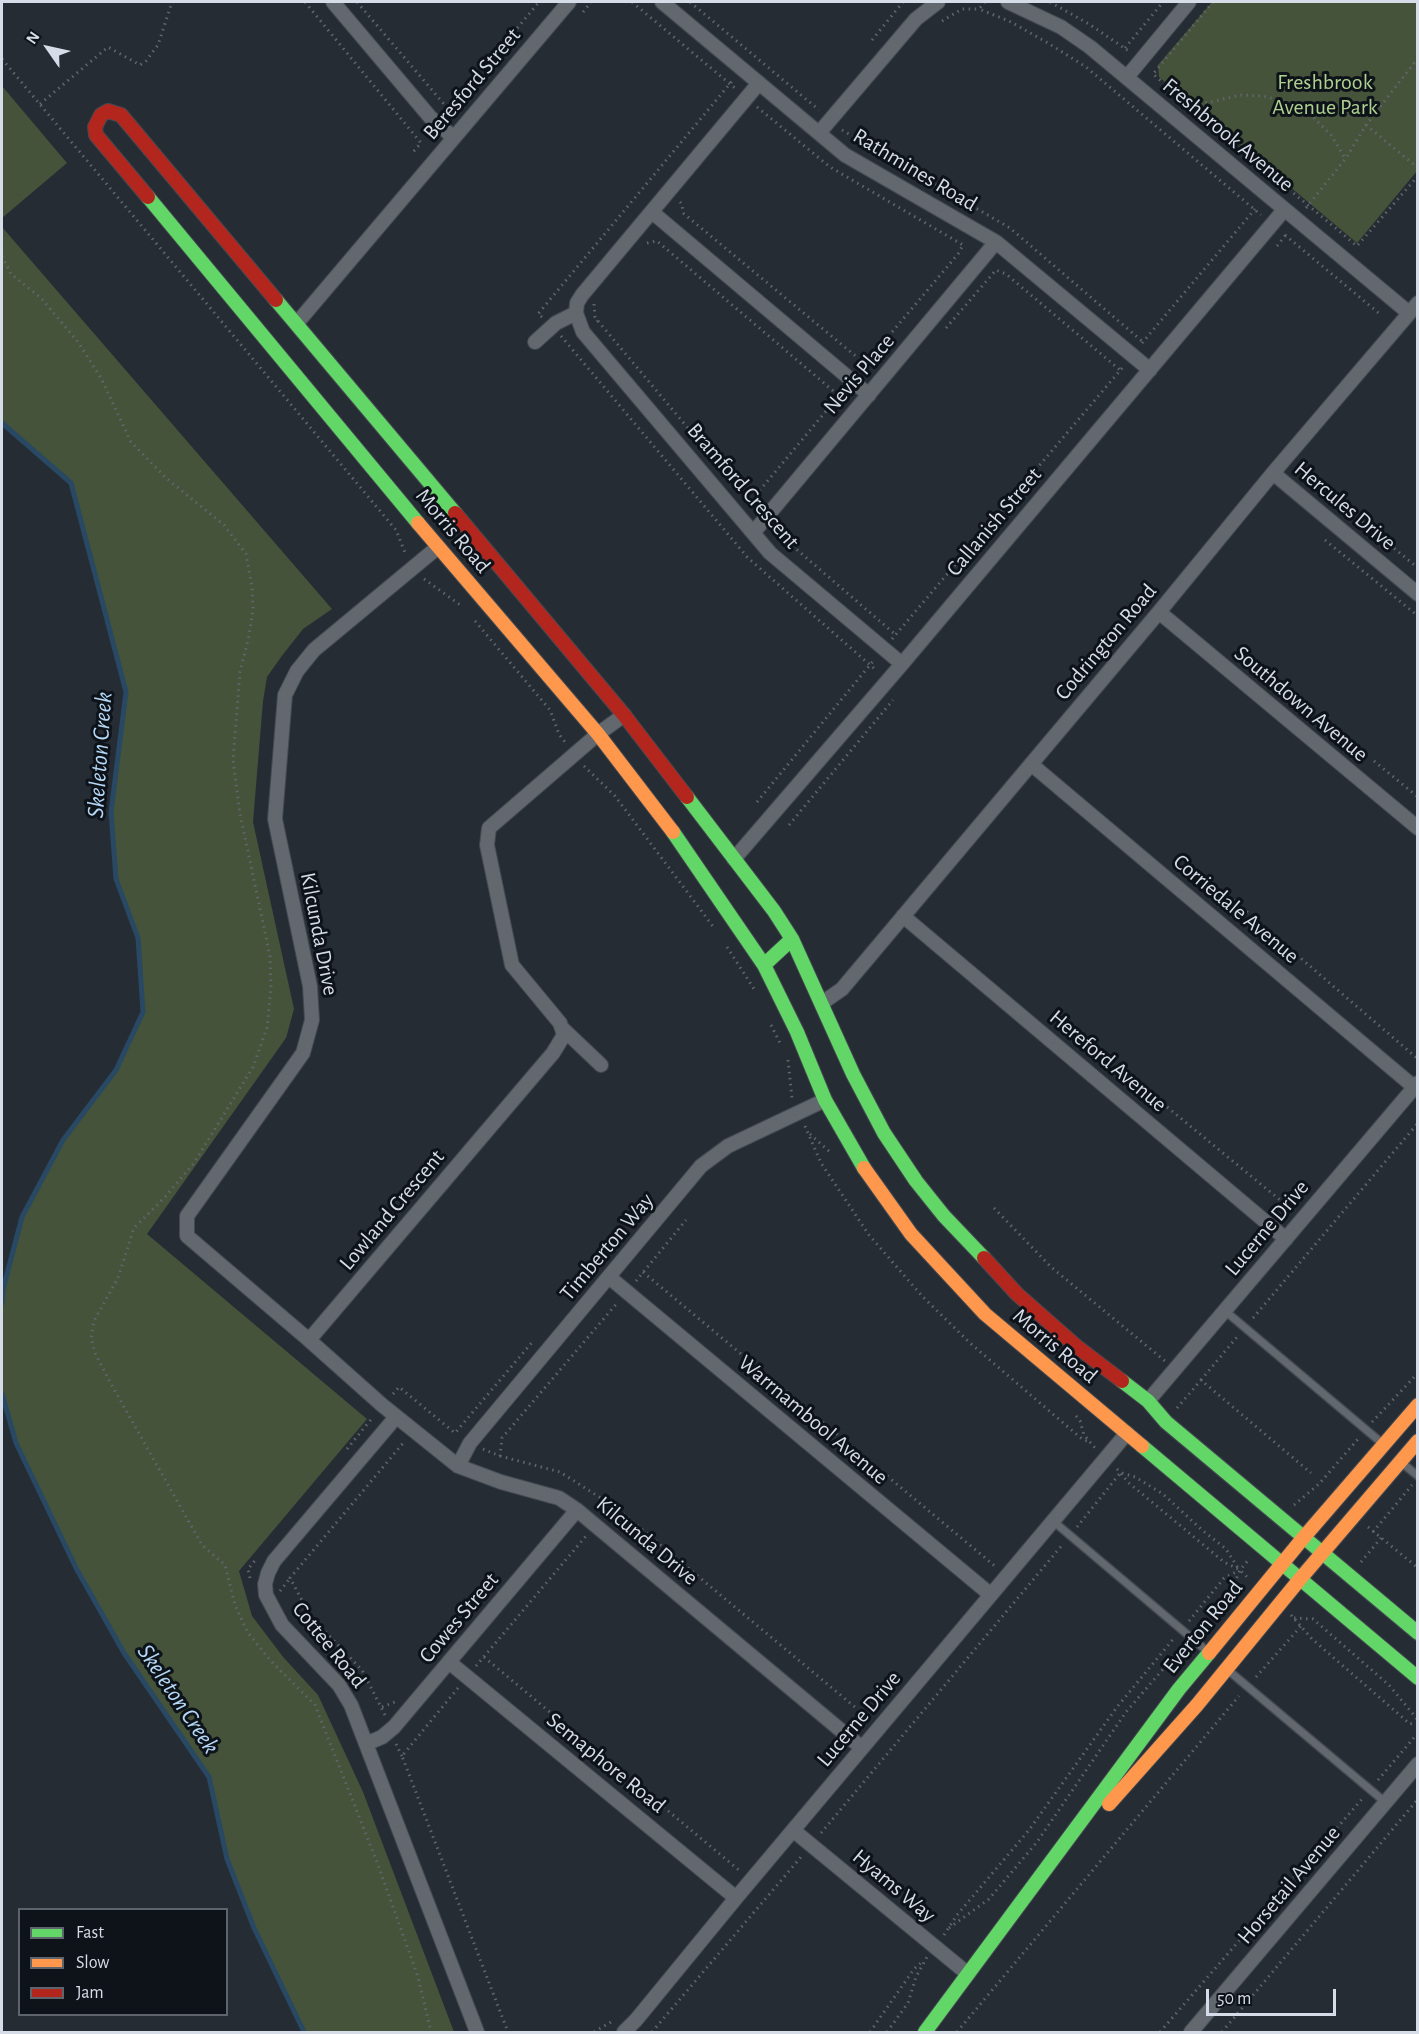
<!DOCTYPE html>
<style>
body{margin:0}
#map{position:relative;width:1419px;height:2034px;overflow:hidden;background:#262c34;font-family:"Alegreya Sans",sans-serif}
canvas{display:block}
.frame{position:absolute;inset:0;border:3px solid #d6dde8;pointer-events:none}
.legend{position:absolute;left:18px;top:1908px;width:210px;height:108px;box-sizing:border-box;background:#0e131a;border:2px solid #5e646c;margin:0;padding:8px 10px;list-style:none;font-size:18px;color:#d6dde8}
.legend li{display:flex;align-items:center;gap:12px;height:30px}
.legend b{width:30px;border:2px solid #5e646c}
.north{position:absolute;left:18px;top:18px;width:60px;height:60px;-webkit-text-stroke:4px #0e131a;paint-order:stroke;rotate:304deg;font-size:16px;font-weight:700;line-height:24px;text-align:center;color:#d6dde8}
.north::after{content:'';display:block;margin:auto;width:21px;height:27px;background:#d6dde8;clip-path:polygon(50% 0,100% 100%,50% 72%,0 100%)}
.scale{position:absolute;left:1206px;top:1989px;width:130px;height:27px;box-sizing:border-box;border:3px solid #d6dde8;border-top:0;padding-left:8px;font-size:18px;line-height:21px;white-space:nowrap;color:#d6dde8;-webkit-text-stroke:4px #0e131a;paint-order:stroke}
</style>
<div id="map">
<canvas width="1419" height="2034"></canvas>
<div class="frame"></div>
<ul class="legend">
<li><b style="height:8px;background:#63d668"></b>Fast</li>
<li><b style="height:8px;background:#ff974d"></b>Slow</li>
<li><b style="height:8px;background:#b3261e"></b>Jam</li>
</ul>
<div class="north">N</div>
<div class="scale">50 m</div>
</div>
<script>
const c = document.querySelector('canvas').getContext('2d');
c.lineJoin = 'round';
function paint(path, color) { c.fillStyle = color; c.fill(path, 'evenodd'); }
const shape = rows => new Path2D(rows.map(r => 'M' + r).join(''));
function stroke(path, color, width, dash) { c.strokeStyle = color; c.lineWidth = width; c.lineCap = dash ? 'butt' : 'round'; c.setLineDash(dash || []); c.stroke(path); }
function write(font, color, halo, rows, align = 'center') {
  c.font = font + ' "Alegreya Sans",sans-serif'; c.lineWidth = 6; c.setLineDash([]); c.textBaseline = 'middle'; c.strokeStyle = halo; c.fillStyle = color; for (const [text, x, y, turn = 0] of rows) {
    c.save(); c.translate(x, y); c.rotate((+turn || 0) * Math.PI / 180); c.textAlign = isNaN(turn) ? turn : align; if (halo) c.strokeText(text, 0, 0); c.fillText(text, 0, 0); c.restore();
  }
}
paint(shape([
 [1212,2,1417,2,1417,171,1357,243,1159,77,1158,65],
 [2,86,67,163,2,218],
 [2,227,332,609,303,629,281,657,267,677,263,701,253,822,294,1009,286,1038,147,1234,367,1419,239,1571,252,1616,284,1658,318,1695,363,1792,454,2032,304,2032,254,1928,227,1859,209,1777,124,1653,76,1568,16,1443,2,1394,2,1303,3,1289,22,1217,63,1140,116,1070,143,1012,138,938,116,879,111,812,126,692,71,483,2,423]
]), '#445339');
stroke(shape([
 [2,423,71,483,126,692,111,812,116,879,138,938,143,1012,116,1070,63,1140,22,1217,3,1289,2,1303],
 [2,1394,16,1443,76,1568,124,1653,209,1777,227,1859,254,1928,304,2032]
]), '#284863', 5);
const lane = shape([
 [1224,1310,1383,1444],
 [1402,1463,1418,1476],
 [1053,1521,1207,1651],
 [1229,1671,1385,1802]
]);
const street = shape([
 [333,2,430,117,454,138],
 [662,2,845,155,996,242,1150,370],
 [1008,2,1061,27,1090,47,1409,313],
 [1127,77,1189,2],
 [759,83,582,295,577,303,576,313,583,332,770,553,902,664],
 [819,133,916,19,938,2],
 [652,212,869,395],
 [297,323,569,2],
 [535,342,556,323,576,313],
 [1273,473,1418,594],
 [753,533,996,242],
 [1159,612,1418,828],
 [624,715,598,734,489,828,487,845,512,965,560,1023,564,1035,553,1053,309,1340,382,1405,458,1466,501,1482,559,1498,577,1510,862,1748],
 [1031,764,1414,1087],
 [734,859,902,664,1284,210],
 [903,916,1286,1239],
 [822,1003,842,989,1159,612,1273,473,1418,303],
 [562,1028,601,1065],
 [609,1277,991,1595],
 [309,1340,187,1236,187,1216,303,1053,312,1020,310,986,275,819,285,695,297,671,314,650,438,547],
 [1148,1401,1418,1083],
 [396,1417,274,1561,268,1573,265,1584,266,1595,282,1625,339,1685,351,1705,477,2032],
 [458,1466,470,1443,701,1166,728,1146,825,1100],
 [449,1662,736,1898],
 [366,1744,382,1737,394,1727,577,1510],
 [793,1830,968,1974],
 [624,2032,636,2020,736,1898,1127,1433],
 [1191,2032,1418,1764]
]);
const fast = shape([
 [148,197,418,523],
 [276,300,455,513],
 [687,797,774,911,792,939,853,1074,884,1133,916,1181,944,1216,984,1258],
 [673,832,764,965,797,1032,825,1100,864,1168],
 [764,965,792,939],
 [1122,1381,1148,1401,1166,1422,1418,1633],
 [1142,1446,1418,1678],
 [925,2032,1179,1689,1209,1653]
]);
const slow = shape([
 [418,523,598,734,673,832],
 [864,1168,911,1234,985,1314,1142,1446],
 [1209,1653,1304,1537,1418,1405],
 [1109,1804,1197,1705,1300,1579,1418,1441]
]);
const jam = shape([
 [148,197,96,135,95,127,101,115,108,111,121,115,276,300],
 [455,513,624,715,687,797],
 [984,1258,1017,1294,1076,1346,1122,1381]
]);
stroke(lane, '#434950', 10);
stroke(street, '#434950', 16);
stroke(fast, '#434950', 16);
stroke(slow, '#434950', 16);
stroke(jam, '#434950', 16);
stroke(shape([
 [305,2,421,143,413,152],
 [357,2,449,110],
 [632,2,736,89],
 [690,2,819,110],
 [985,2,979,9,1009,21,1048,43,1086,67,1261,215],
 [1050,2,1089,24,1130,52],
 [1213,2,1153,74,1183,100,1207,103,1240,95,1262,96,1283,101,1314,118,1331,135,1345,158],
 [583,12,591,2],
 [942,21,962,9,979,9],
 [872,40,903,2],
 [1125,48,1163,2],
 [2,59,396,530,406,555],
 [1183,101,1357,246,1418,176],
 [40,104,108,47,140,65,146,61,158,45,172,2],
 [757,107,830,167,963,245],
 [448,111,539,2],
 [1366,125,1418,168],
 [842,130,1010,228,1143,342],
 [680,202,682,204,683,213,870,368],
 [1306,208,1346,158,1366,125,1418,58],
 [1285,235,1381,315],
 [647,243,657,241,838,395],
 [1277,246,1288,232],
 [2,256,11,274,41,298,78,342,101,378,131,442,166,478,224,525,246,554,252,587,253,609,249,636,240,672,233,760,240,814,270,956,271,988,267,1028,253,1067,194,1163,165,1197,134,1228,118,1278,94,1321,91,1338,95,1353,110,1382,202,1545,225,1565,235,1605,248,1633,271,1661,315,1705,377,1862,418,1977,431,2032],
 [594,304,595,317,598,321,595,323],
 [542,317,538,314,733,80],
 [598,321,750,502],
 [946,328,996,270,1006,274,1120,370],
 [561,336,748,558,877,671],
 [1142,343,1255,209],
 [865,364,958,254,963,245],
 [756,509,750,502,842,392],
 [1348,510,1418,568],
 [774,530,896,635],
 [1325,540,1418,616],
 [424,579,463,607],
 [475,621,550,710,559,734,565,742],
 [892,639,1123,367],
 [1374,761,1418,797],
 [584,766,615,796,715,929],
 [757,802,874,660],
 [789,825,893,700],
 [1233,900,1418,1059],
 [727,947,754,989],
 [771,1025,780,1043],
 [1093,1046,1291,1209],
 [788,1060,792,1098],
 [805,1126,821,1163,869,1235,922,1296,970,1343,1082,1439,1089,1442],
 [810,1134,831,1153],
 [994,1208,1051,1267,1165,1361],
 [643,1272,996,1567],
 [636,1281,686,1220],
 [1253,1318,1418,1123],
 [1201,1380,1237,1337],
 [393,1394,399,1387,455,1433,534,1340],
 [1177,1408,1201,1380,1311,1473],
 [1076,1416,1080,1421,1084,1435,1095,1448],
 [1372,1422,1418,1373],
 [347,1449,373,1417],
 [483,1449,500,1456,502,1438,618,1302],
 [500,1456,560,1472,615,1507,868,1718],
 [1117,1469,1129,1483,1224,1562,1240,1570,1248,1578],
 [1122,1473,1135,1477,1163,1494,1202,1530,1226,1549,1238,1568],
 [1294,1505,1319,1484,1358,1439],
 [1077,1527,1121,1472],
 [1368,1527,1418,1568],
 [1373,1532,1412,1485],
 [1361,1562,1381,1538],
 [250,1578,248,1569,257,1558],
 [280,1591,290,1578],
 [1291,1615,1312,1639,1410,1724,1418,1722],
 [1294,1618,1313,1619,1389,1685,1418,1720],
 [1189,1621,1224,1578,1238,1571],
 [1197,1630,1232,1589,1240,1570,1250,1558],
 [484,1657,740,1871],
 [476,1666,586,1536],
 [1256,1677,1301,1626],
 [458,1688,402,1756,508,2032],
 [382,1707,395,1702],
 [385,1715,362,1670,311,1617,290,1578,404,1442,405,1443],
 [396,1744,402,1756],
 [1378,1780,1418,1733],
 [821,1833,1063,1544],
 [949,1928,989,1899,1037,1842,1126,1712,1183,1646],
 [944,1935,957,1915,1029,1830,1117,1707,1175,1637],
 [594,2032,611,2022],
 [652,2032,801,1857],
 [870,2032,914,1969,923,1961],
 [887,2032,908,2003,916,1977,927,1957],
 [957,2032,1239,1696],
 [1160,2032,1362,1799],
 [1222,2032,1418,1799]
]), '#62666c', 3, [1.5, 4.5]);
stroke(lane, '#62686e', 7);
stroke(street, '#62686e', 14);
stroke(fast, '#63d668', 14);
stroke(slow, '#ff974d', 14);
stroke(jam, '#b3261e', 14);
write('22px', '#afd190', '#0e131a', [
 ["Freshbrook",1325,82],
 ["Avenue Park",1325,107]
]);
write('22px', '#d6dde8', '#0e131a', [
 ["Beresford Street",472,84,-50],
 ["Freshbrook Avenue",1228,135,40],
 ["Rathmines Road",915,170,31],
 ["Nevis Place",859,374,-50],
 ["Bramford Crescent",743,486,49],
 ["Hercules Drive",1345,506,40],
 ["Callanish Street",994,522,-50],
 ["Morris Road",453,531,50],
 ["Codrington Road",1106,642,-50],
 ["Southdown Avenue",1301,704,40],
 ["Corriedale Avenue",1236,909,40],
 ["Kilcunda Drive",319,934,79],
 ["Hereford Avenue",1108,1061,40],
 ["Lowland Crescent",392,1210,-50],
 ["Lucerne Drive",1267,1228,-50],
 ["Timberton Way",607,1247,-50],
 ["Morris Road",1055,1346,40],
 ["Warrnambool Avenue",813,1420,40],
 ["Kilcunda Drive",647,1541,40],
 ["Cowes Street",459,1618,-50],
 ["Everton Road",1203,1627,-51],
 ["Cottee Road",329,1645,51],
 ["Lucerne Drive",859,1719,-50],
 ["Semaphore Road",606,1763,39],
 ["Horsetail Avenue",1289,1885,-50],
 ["Hyams Way",894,1886,40]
]);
write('italic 24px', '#b5d8f6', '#0e131a', [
 ["Skeleton Creek",100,755,-86],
 ["Skeleton Creek",178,1699,56]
]);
</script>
